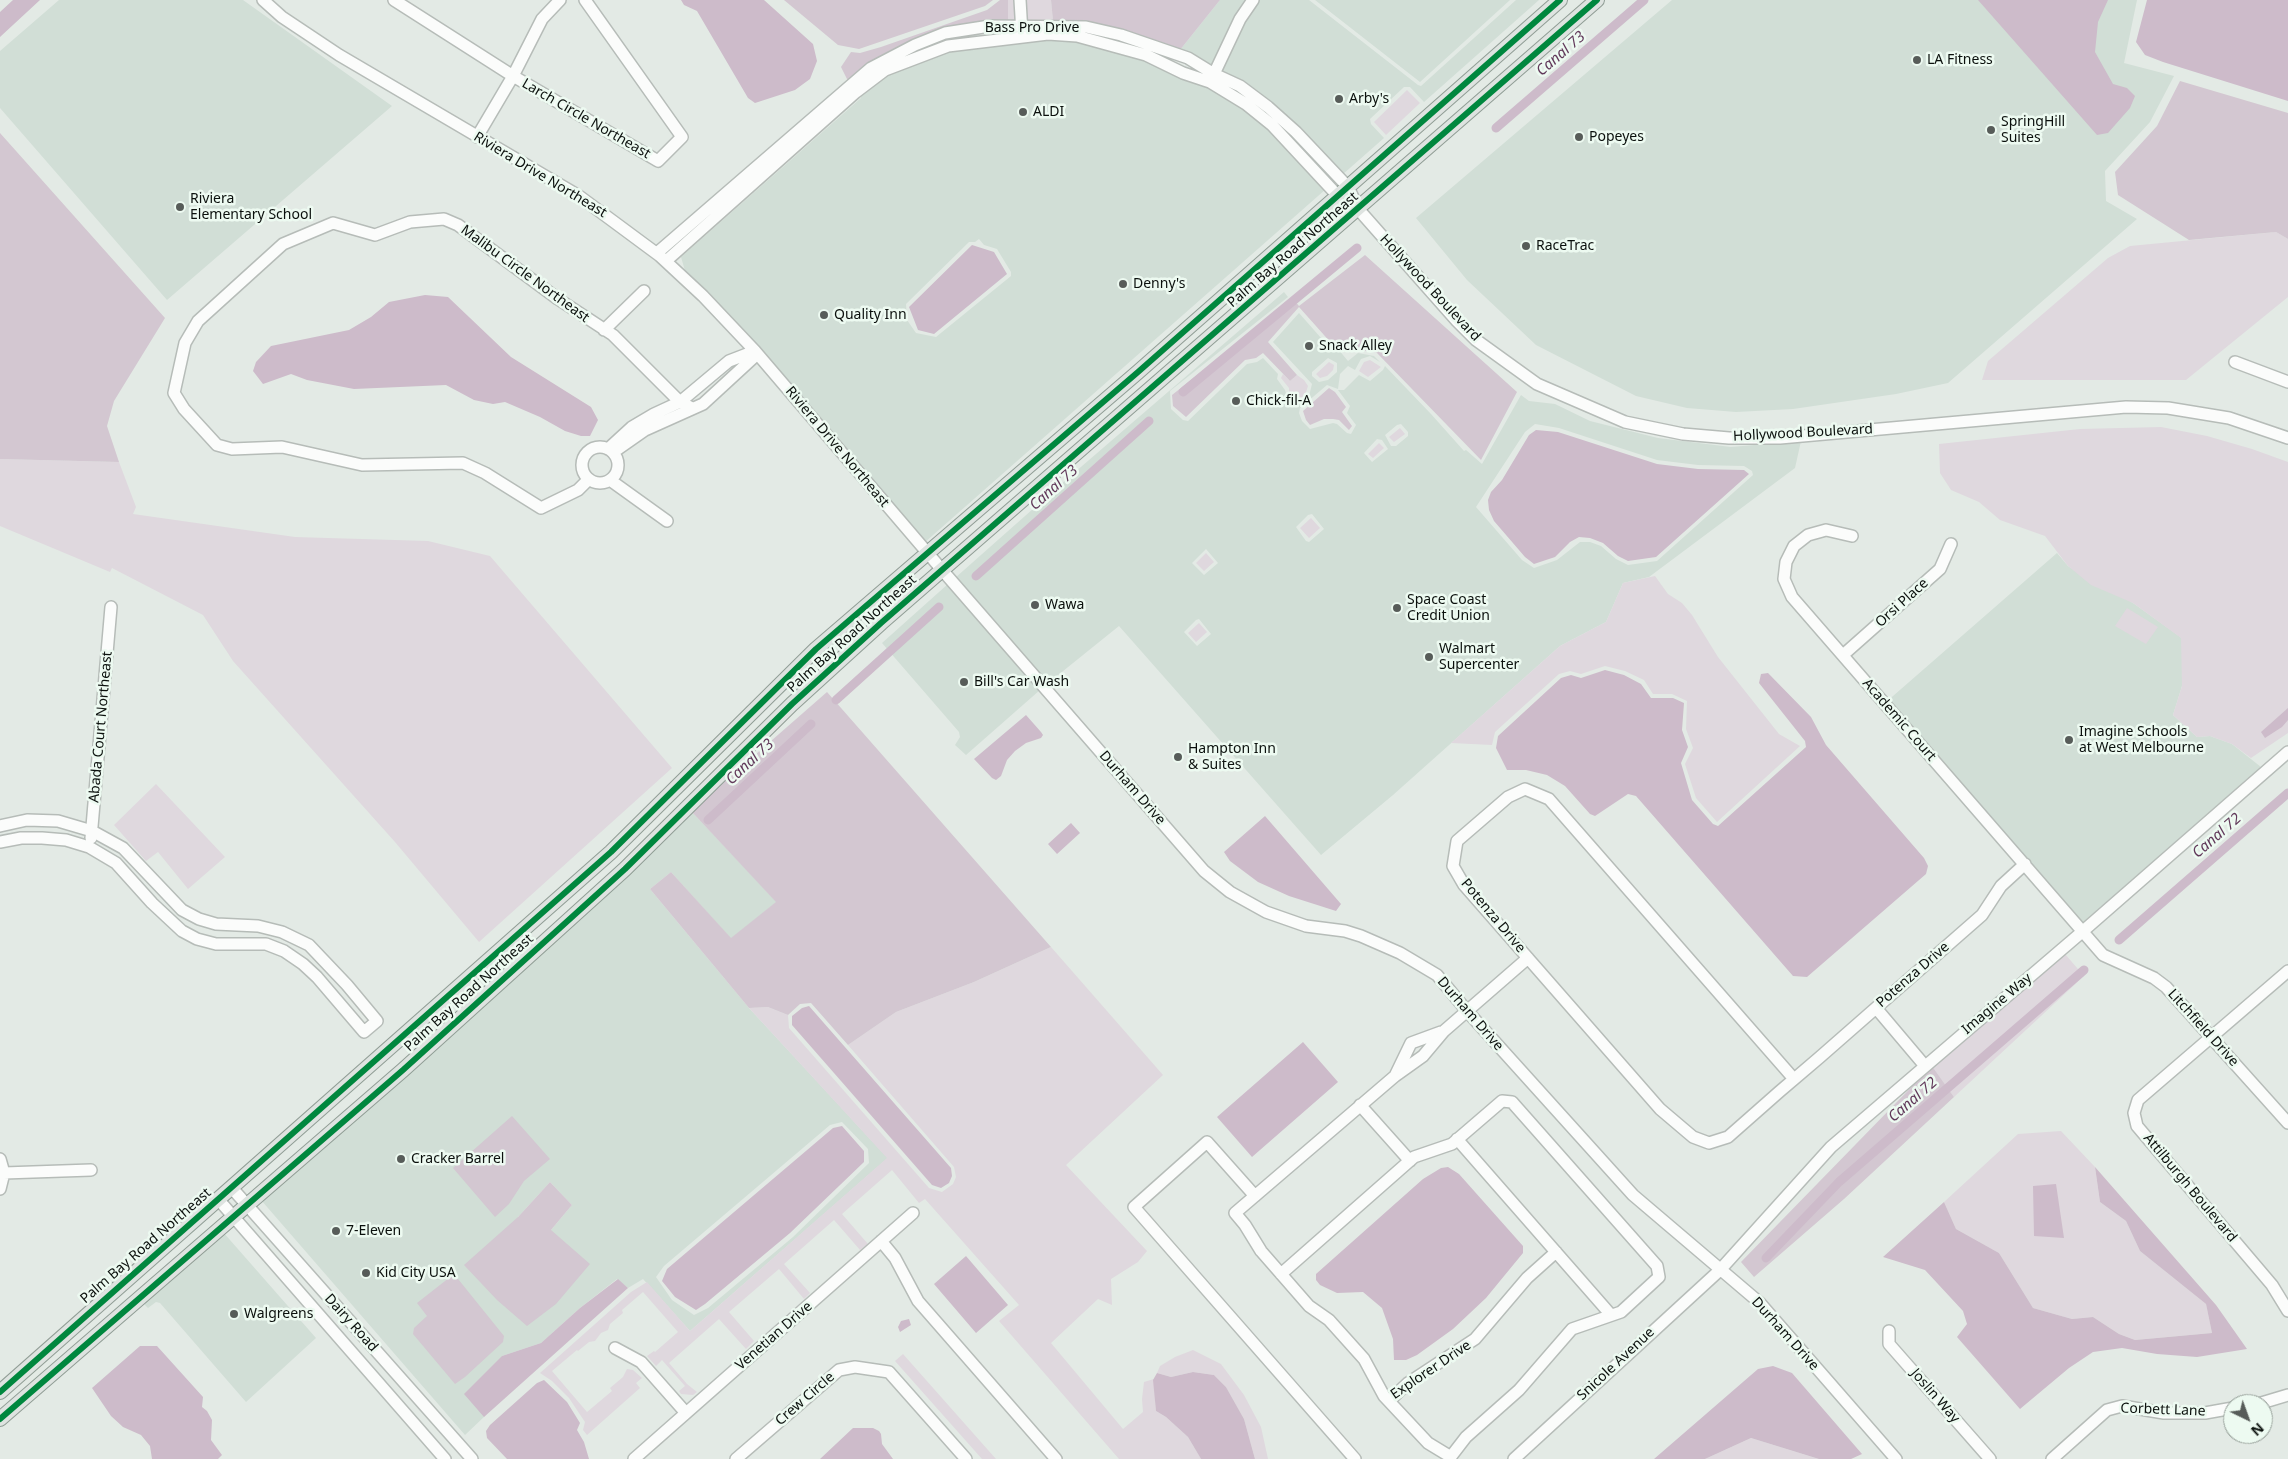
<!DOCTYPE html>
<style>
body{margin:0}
#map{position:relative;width:2288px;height:1459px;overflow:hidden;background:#e3eae5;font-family:"Noto Sans",sans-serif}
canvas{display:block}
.north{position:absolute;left:2223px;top:1394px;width:50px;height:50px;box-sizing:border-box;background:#edfaf1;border:1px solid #939c96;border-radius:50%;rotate:138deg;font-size:14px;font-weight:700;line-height:20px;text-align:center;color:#0b100d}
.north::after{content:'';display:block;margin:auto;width:18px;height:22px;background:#575c59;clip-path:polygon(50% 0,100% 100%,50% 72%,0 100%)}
</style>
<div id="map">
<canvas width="2288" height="1459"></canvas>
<div class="north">N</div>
</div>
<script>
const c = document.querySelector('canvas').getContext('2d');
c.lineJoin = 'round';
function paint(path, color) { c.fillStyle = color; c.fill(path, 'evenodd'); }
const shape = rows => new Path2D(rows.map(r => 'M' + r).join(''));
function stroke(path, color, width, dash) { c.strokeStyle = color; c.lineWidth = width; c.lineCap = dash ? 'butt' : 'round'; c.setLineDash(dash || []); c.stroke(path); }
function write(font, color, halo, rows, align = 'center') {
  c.font = font + ' "Noto Sans",sans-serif'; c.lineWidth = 5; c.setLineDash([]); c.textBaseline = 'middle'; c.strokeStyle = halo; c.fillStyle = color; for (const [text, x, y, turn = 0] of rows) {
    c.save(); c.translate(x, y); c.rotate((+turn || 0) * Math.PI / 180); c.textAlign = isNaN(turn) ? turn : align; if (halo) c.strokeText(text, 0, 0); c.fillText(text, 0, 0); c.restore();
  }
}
paint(shape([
 [59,0,243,0,392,106,167,300,0,108,0,51],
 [1220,0,1247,0,1212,67,1180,50],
 [1259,0,1309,0,1418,85,1421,86,1516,0,1539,0,1424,102,1410,87,1404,87,1370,119,1371,124,1384,138,1342,175,1242,82,1221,71,1244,22],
 [1315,0,1510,0,1420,82],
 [1672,0,2137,0,2124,63,2174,76,2150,122,2105,171,2106,201,2137,219,1948,383,1896,394,1793,409,1736,412,1687,408,1636,396,1536,345,1467,280,1416,218],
 [1049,39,1077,41,1145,59,1209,87,1244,108,1269,128,1326,189,924,543,761,349,686,274,681,257,861,98,860,95,888,74,950,50],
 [979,239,984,245,997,249,1011,272,1011,276,936,337,916,333,907,320,906,304,969,242,975,242],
 [1284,292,1288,297,1170,391,1171,409,1183,420,1188,421,1247,364,1257,362,1263,358,1278,374,1277,379,1285,390,1287,397,1294,404,1303,402,1309,396,1312,384,1273,342,1299,313,1329,347,1338,349,1348,361,1358,353,1374,356,1380,362,1370,356,1361,359,1355,370,1348,366,1340,374,1338,389,1327,385,1300,408,1299,413,1302,421,1310,429,1333,423,1337,424,1347,433,1351,434,1356,425,1347,413,1350,406,1338,390,1344,390,1359,375,1370,381,1383,370,1385,366,1431,414,1464,451,1466,450,1482,464,1521,395,1529,401,1555,404,1590,421,1658,438,1731,447,1801,441,1795,468,1649,577,1623,583,1606,622,1560,646,1393,795,1321,855,1119,626,1047,684,955,578,1060,485],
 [1328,358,1337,363,1337,372,1328,380,1319,382,1312,376,1312,372],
 [1401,424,1408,432,1408,436,1396,446,1391,446,1385,435,1397,425],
 [1535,424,1559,428,1657,460,1698,465,1744,466,1752,471,1753,475,1657,561,1628,565,1616,559,1601,546,1590,542,1580,542,1557,560,1534,568,1522,560,1476,507,1525,432],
 [1377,439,1382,440,1388,449,1372,462,1364,453],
 [1312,514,1324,529,1309,542,1306,541,1296,527,1308,515],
 [1206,549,1218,563,1204,575,1192,563],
 [1199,619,1211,634,1197,646,1184,632,1196,620],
 [2057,553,2068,566,2133,603,2182,638,2182,686,2173,715,2197,737,2210,736,2232,744,2266,771,2082,932,1885,703],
 [948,584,1040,690,966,755,955,745,960,737,959,732,882,643],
 [691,811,777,902,731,939,671,872,650,889,749,1008,888,1158,690,1331,643,1279,628,1288,617,1279,580,1308,541,1343,502,1356,484,1417,485,1416,465,1435,261,1200],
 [842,1122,868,1149,869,1163,793,1237,708,1308,694,1315,672,1300,656,1277,664,1266,830,1125],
 [550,1182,572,1205,551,1230,518,1217],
 [223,1232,316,1338,246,1402,160,1303,156,1302,148,1308,142,1302]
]), '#d1ded6');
paint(shape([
 [1008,0,1015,0,1015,22,1008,22],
 [1024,0,1051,0,1053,21,1024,22],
 [1407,90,1420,103,1386,135,1374,122],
 [2276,232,2288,239,2288,297,2186,380,1982,380,1988,361,2108,258,2130,246],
 [1370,360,1381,367,1368,377,1359,371,1364,362],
 [1329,362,1334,365,1333,370,1327,376,1320,378,1316,374],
 [1283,374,1290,381,1297,375,1304,380,1308,386,1305,395,1300,399,1295,400,1289,394,1289,388,1281,378],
 [2161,427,2207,436,2252,449,2288,462,2288,733,2251,758,2232,744,2210,736,2197,737,2173,715,2182,686,2181,638,2133,603,2091,585,2068,566,2045,536,2000,520,1979,502,1951,490,1940,473,1939,444,2080,429],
 [1400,428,1405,434,1394,442,1389,437],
 [1379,443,1384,448,1373,458,1368,454],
 [0,459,119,462,136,507,133,514,295,537,428,541,490,556,672,768,479,942,395,842,233,661,203,615,112,568,110,572,0,526],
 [1311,518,1320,528,1309,538,1300,528],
 [1206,553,1214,562,1204,571,1196,563],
 [1655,576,1668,594,1682,603,1692,615,1718,657,1779,734,1800,746,1717,822,1696,798,1685,764,1693,748,1686,729,1687,701,1672,694,1653,694,1644,680,1625,671,1605,666,1581,674,1570,671,1559,674,1495,732,1492,745,1451,743,1560,646,1606,622,1623,583],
 [2127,608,2158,627,2146,644,2115,626],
 [1199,623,1207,632,1196,642,1188,633],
 [156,784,225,857,188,889,158,852,146,861,114,825],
 [1051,947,1163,1075,1066,1165,1147,1251,1138,1262,1111,1279,1112,1305,1098,1299,1051,1343,1123,1429,1143,1412,1142,1399,1144,1382,1154,1379,1156,1411,1166,1417,1188,1437,1201,1459,1119,1459,999,1321,1019,1305,925,1199,919,1203,892,1170,842,1214,868,1244,860,1250,834,1220,784,1264,810,1293,804,1299,779,1269,729,1312,754,1341,746,1349,719,1319,669,1363,687,1384,697,1392,693,1395,681,1394,679,1391,685,1386,662,1360,656,1366,647,1356,654,1351,655,1352,678,1332,643,1292,622,1310,623,1313,610,1324,608,1330,601,1333,595,1341,589,1342,578,1351,577,1350,552,1371,587,1412,612,1391,610,1388,623,1377,627,1369,633,1370,642,1378,636,1383,640,1388,587,1435,583,1430,585,1422,569,1398,552,1381,540,1373,631,1292,647,1282,690,1331,887,1158,749,1008,768,1007,788,1015,789,1028,929,1188,942,1192,953,1184,956,1177,954,1167,848,1045,896,1012,974,982],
 [2065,954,2084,976,1954,1097,1932,1066],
 [2061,1131,2095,1167,2100,1202,2126,1221,2140,1251,2206,1304,2212,1333,2135,1340,2119,1334,2093,1317,2072,1319,2033,1308,1999,1253,1956,1229,1944,1202,2018,1134],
 [1193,1350,1221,1364,1244,1395,1261,1427,1268,1459,1255,1459,1244,1419,1226,1387,1214,1375,1193,1372,1171,1377,1157,1373,1160,1366,1175,1357],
 [903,1354,996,1459,982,1459,895,1361],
 [1751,1438,1819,1459,1705,1459]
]), '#dfd8de');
paint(shape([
 [784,0,993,0,985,6,859,49,838,45],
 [1000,0,1008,0,1008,22,893,50,848,81,841,67,851,52,860,53,881,47,987,10],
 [1051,0,1220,0,1180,50,1053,21],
 [2180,81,2288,113,2288,239,2276,232,2189,240,2118,195,2115,172,2157,126],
 [0,133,165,318,114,401,107,426,119,462,0,459],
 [1365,255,1517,392,1481,460,1377,353,1332,344,1299,307,1268,342,1297,375,1290,381,1263,353,1256,358,1245,360,1186,417,1173,406,1172,395,1293,299,1299,306],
 [1329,388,1335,392,1346,407,1342,412,1352,426,1349,430,1339,420,1333,419,1324,419,1310,425,1306,420,1303,411],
 [827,692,1051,947,974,982,896,1012,848,1045,811,1003,800,1004,788,1015,768,1007,749,1008,650,889,671,872,731,938,776,902,691,811],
 [1932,1066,1954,1097,1844,1199,1754,1277,1741,1262],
 [512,1116,550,1159,524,1181,509,1204,495,1217,453,1168],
 [550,1182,572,1205,551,1230,590,1264,556,1304,527,1326,497,1300,464,1265,518,1217],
 [454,1274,504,1336,503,1342,465,1377,455,1384,413,1334,414,1328,427,1316,417,1303]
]), '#d3c7d1');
paint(shape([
 [13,0,40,0,0,37,0,12],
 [681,0,764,0,813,44,817,61,810,79,795,90,755,103,748,98,697,11,684,5],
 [1978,0,2108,0,2098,22,2095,52,2113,84,2127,88,2135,96,2130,108,2108,133,2097,135],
 [2147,0,2288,0,2288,101,2163,62,2145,55,2136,42],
 [972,245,994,252,1007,274,934,334,918,330,909,307],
 [425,295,448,297,511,357,591,407,598,420,590,436,581,436,565,431,540,417,505,402,493,404,474,400,446,385,354,389,307,380,291,374,263,384,253,371,256,362,271,346,349,330,371,317,389,302],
 [1536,430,1558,432,1657,464,1698,469,1744,470,1749,474,1656,557,1628,561,1618,556,1603,543,1590,538,1579,537,1570,542,1555,557,1534,564,1525,557,1494,521,1489,510,1488,500,1491,492,1502,480,1529,435],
 [1605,670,1624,675,1641,684,1651,698,1673,698,1684,703,1682,730,1688,747,1681,763,1692,800,1713,824,1718,826,1806,747,1805,741,1759,683,1761,674,1768,673,1811,717,1826,745,1924,858,1928,866,1926,874,1807,977,1793,976,1636,796,1628,794,1595,816,1590,814,1565,786,1547,775,1526,770,1507,770,1496,748,1498,736,1561,678,1571,675,1581,678],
 [2288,708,2288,720,2282,727,2265,738,2261,732],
 [1026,715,1041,732,1043,735,1041,738,1026,743,1015,751,1007,760,1001,776,996,780,992,778,974,759],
 [1265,816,1341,904,1336,911,1289,896,1258,882,1230,861,1224,852],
 [1071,823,1080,833,1057,854,1048,844],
 [809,1006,951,1168,952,1176,949,1183,941,1188,932,1185,792,1025,792,1016,802,1008],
 [1303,1042,1338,1082,1252,1157,1217,1117],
 [842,1126,864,1151,864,1162,790,1233,705,1304,696,1310,675,1297,662,1281,667,1269,833,1128],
 [1448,1167,1459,1174,1523,1246,1523,1253,1486,1298,1453,1329,1417,1355,1406,1360,1394,1360,1393,1339,1382,1308,1363,1292,1337,1293,1320,1285,1316,1280,1316,1274,1423,1179,1441,1168],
 [2095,1167,2216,1305,2247,1349,2197,1357,2157,1354,2122,1348,2093,1352,2069,1368,2020,1409,1957,1337,1967,1324,1963,1311,1925,1270,1883,1257,1944,1202,1956,1229,1999,1253,2033,1308,2072,1319,2093,1317,2119,1334,2135,1340,2212,1333,2206,1304,2140,1251,2126,1221,2100,1202],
 [2056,1184,2064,1238,2034,1236,2033,1186],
 [966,1256,1008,1305,976,1333,934,1284],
 [618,1279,628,1288,484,1417,464,1394,502,1356,541,1343,580,1308],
 [909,1319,911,1325,900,1332,898,1327,901,1321],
 [140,1346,157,1346,203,1397,202,1407,207,1411,212,1420,211,1440,222,1455,218,1459,152,1459,150,1446,141,1435,123,1427,111,1416,92,1388],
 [1773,1366,1792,1373,1862,1454,1851,1459,1819,1459,1751,1438,1705,1459,1654,1459,1758,1369],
 [1193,1372,1214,1375,1226,1387,1244,1419,1255,1459,1201,1459,1188,1437,1166,1417,1156,1411,1153,1380,1157,1373,1171,1377],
 [544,1380,567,1402,580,1423,577,1430,584,1442,589,1459,507,1459,487,1438,486,1431,490,1425,537,1383],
 [853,1428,873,1428,879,1431,881,1434,882,1444,893,1459,820,1459]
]), '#cdbbca');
stroke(shape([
 [1496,128,1644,0],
 [1183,392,1357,248],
 [976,576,1149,421],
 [836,700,939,607],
 [708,820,811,724],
 [2119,940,2288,793],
 [1766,1258,1839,1182,2084,970]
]), '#cdbbca', 9);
const minor = shape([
 [263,0,282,17,339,55,579,196,660,256,703,296,755,351,943,571,1204,871,1230,892,1266,912,1306,926,1345,931,1361,936,1400,953,1437,975,1467,1011,1633,1195,1760,1303,1896,1459],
 [394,0,513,76,658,161,682,137,585,0],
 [1020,0,1022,33],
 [1214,74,1240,19,1253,0],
 [477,137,513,76,542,19,560,0],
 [657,253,871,68,915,45,945,33,990,26,1086,27,1121,35,1188,58,1214,74,1240,86,1268,107,1296,132,1348,187,1358,208],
 [666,261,856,92,885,70,948,46,1048,34,1077,36,1146,55,1183,73,1210,82,1246,104,1272,125,1338,196,1359,210,1457,321,1476,340,1537,384,1625,422,1683,434,1729,438,1780,438,2126,407,2168,408,2229,418,2288,438],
 [604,330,644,291],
 [2235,362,2288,382],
 '582 465a18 18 0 1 1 36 0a18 18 0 1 1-36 0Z',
 [608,449,632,427,654,414,680,402,729,361,755,351],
 [615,451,645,430,703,404,753,358,755,351],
 [589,479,578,490,541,508,485,473,463,463,362,465,282,447,232,449,217,445,184,409,174,393,185,343,198,321,283,244,333,223,375,235,410,222,444,219,458,225,558,299,613,335,680,402,692,408],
 [610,480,667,521],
 [1852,536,1826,530,1808,535,1794,546,1786,562,1784,579,1792,597,2103,955,2154,978,2166,987,2288,1123],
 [1843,655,1940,569,1951,544],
 [0,826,27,820,58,821,92,831,123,848,182,910,199,919,216,924,258,926,282,932,309,945,347,985,377,1021,364,1032,317,977,303,964,284,951,266,944,216,944,197,939,182,931,152,903,116,863,89,847,66,840,42,838,21,838,0,842],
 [91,838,111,607],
 [2288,971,2138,1100,2134,1113,2137,1126,2272,1285,2288,1311],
 [1876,1008,1925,1066],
 [1396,1074,1411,1043,1441,1032],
 [1794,1079,1549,799,1525,789,1508,797,1457,841,1453,866,1464,885,1660,1109,1693,1137,1709,1143,1728,1137,1779,1092,1820,1057,1982,915,2001,886,2025,864],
 [1360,1105,1410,1161],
 [1457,1139,1611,1315],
 [0,1159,4,1173,0,1189],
 [4,1173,91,1170],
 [231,1187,472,1459],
 [1255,1196,1207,1142,1134,1207,1355,1459],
 [218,1199,445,1459],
 [881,1241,895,1258,918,1301,1056,1459],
 [1281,1274,1414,1157,1452,1144,1502,1101,1512,1102,1657,1266,1659,1277,1621,1312,1572,1329,1519,1390,1466,1437,1449,1459],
 [1889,1331,1889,1344,1990,1459],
 [615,1348,641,1362,686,1413],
 [1389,1401,1408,1383,1475,1339,1527,1278,1556,1252],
 [2258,1404,2288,1395],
 [1451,1457,1428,1443,1384,1396,1364,1359,1329,1320,1309,1306,1261,1251,1245,1225,1235,1213,1395,1076,1423,1056,1444,1031,1528,958],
 [634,1459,913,1213],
 [736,1459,839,1370,855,1367,889,1372,966,1459],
 [1514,1459,1720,1270,1831,1147,2082,932,2288,752],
 [2052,1459,2107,1410,2122,1406,2164,1413,2205,1413,2233,1408]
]);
const major = shape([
 [0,1392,611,852,816,649,1138,372,1560,0],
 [0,1419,403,1070,625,869,792,704,881,623,1597,0]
]);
stroke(minor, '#b6bcb8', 14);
stroke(major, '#909d95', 16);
stroke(minor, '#fbfcfb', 11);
stroke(major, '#dee3e0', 14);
stroke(shape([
 [0,1392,611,852,816,649,1138,372,1560,0],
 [0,1419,403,1070,625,869,792,704,881,623,1597,0]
]), '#00873e', 6);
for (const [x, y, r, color] of [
 [1917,60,5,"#575c59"],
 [1339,99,5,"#575c59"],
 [1023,112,5,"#575c59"],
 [1991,130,5,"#575c59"],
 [1579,137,5,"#575c59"],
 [180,207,5,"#575c59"],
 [1526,246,5,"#575c59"],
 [1123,284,5,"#575c59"],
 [824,315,5,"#575c59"],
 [1309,346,5,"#575c59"],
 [1236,401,5,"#575c59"],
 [1035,605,5,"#575c59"],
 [1397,608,5,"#575c59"],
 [1429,657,5,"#575c59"],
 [964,682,5,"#575c59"],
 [2069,740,5,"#575c59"],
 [1178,757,5,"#575c59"],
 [401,1159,5,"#575c59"],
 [336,1231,5,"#575c59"],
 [366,1273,5,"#575c59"],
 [234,1314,5,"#575c59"]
]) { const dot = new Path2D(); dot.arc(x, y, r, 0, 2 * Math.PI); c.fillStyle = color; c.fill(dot); stroke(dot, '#edfaf1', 2); }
write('14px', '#0b100d', '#edfaf1', [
 ["Bass Pro Drive",1032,28],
 ["Larch Circle Northeast",586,119,30],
 ["Riviera Drive Northeast",540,175,31],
 ["Palm Bay Road Northeast",1293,250,-41],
 ["Malibu Circle Northeast",525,274,36],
 ["Hollywood Boulevard",1430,288,47],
 ["Hollywood Boulevard",1803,433,-3],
 ["Riviera Drive Northeast",837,447,50],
 ["Orsi Place",1902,603,-42],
 ["Palm Bay Road Northeast",852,634,-42],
 ["Academic Court",1899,720,49],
 ["Abada Court Northeast",101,727,-85],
 ["Durham Drive",1132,788,49],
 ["Potenza Drive",1493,916,50],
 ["Potenza Drive",1913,975,-41],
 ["Palm Bay Road Northeast",469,993,-42],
 ["Imagine Way",1997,1004,-40],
 ["Durham Drive",1470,1014,49],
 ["Litchfield Drive",2203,1028,48],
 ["Attilburgh Boulevard",2190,1188,50],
 ["Palm Bay Road Northeast",146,1246,-41],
 ["Dairy Road",351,1323,48],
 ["Durham Drive",1785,1334,48],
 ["Venetian Drive",774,1336,-41],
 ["Snicole Avenue",1616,1364,-43],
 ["Explorer Drive",1431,1370,-34],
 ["Joslin Way",1935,1396,49],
 ["Crew Circle",805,1399,-41],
 ["Corbett Lane",2163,1410,2]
]);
write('14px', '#0b100d', '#edfaf1', [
 ["LA Fitness",1927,60],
 ["Arby's",1349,99],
 ["ALDI",1033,112],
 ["SpringHill",2001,122],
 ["Suites",2001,138],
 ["Popeyes",1589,137],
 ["Riviera",190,199],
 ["Elementary School",190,215],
 ["RaceTrac",1536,246],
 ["Denny's",1133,284],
 ["Quality Inn",834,315],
 ["Snack Alley",1319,346],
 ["Chick-fil-A",1246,401],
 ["Space Coast",1407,600],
 ["Credit Union",1407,616],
 ["Wawa",1045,605],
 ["Walmart",1439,649],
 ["Supercenter",1439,665],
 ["Bill's Car Wash",974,682],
 ["Imagine Schools",2079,732],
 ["at West Melbourne",2079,748],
 ["Hampton Inn",1188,749],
 ["& Suites",1188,765],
 ["Cracker Barrel",411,1159],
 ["7-Eleven",346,1231],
 ["Kid City USA",376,1273],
 ["Walgreens",244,1314]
], 'left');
write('italic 15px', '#61395a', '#edfaf1', [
 ["Canal 73",1561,54,-41],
 ["Canal 73",1054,488,-42],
 ["Canal 73",750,762,-43],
 ["Canal 72",2217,836,-41],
 ["Canal 72",1913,1100,-41]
]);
</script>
